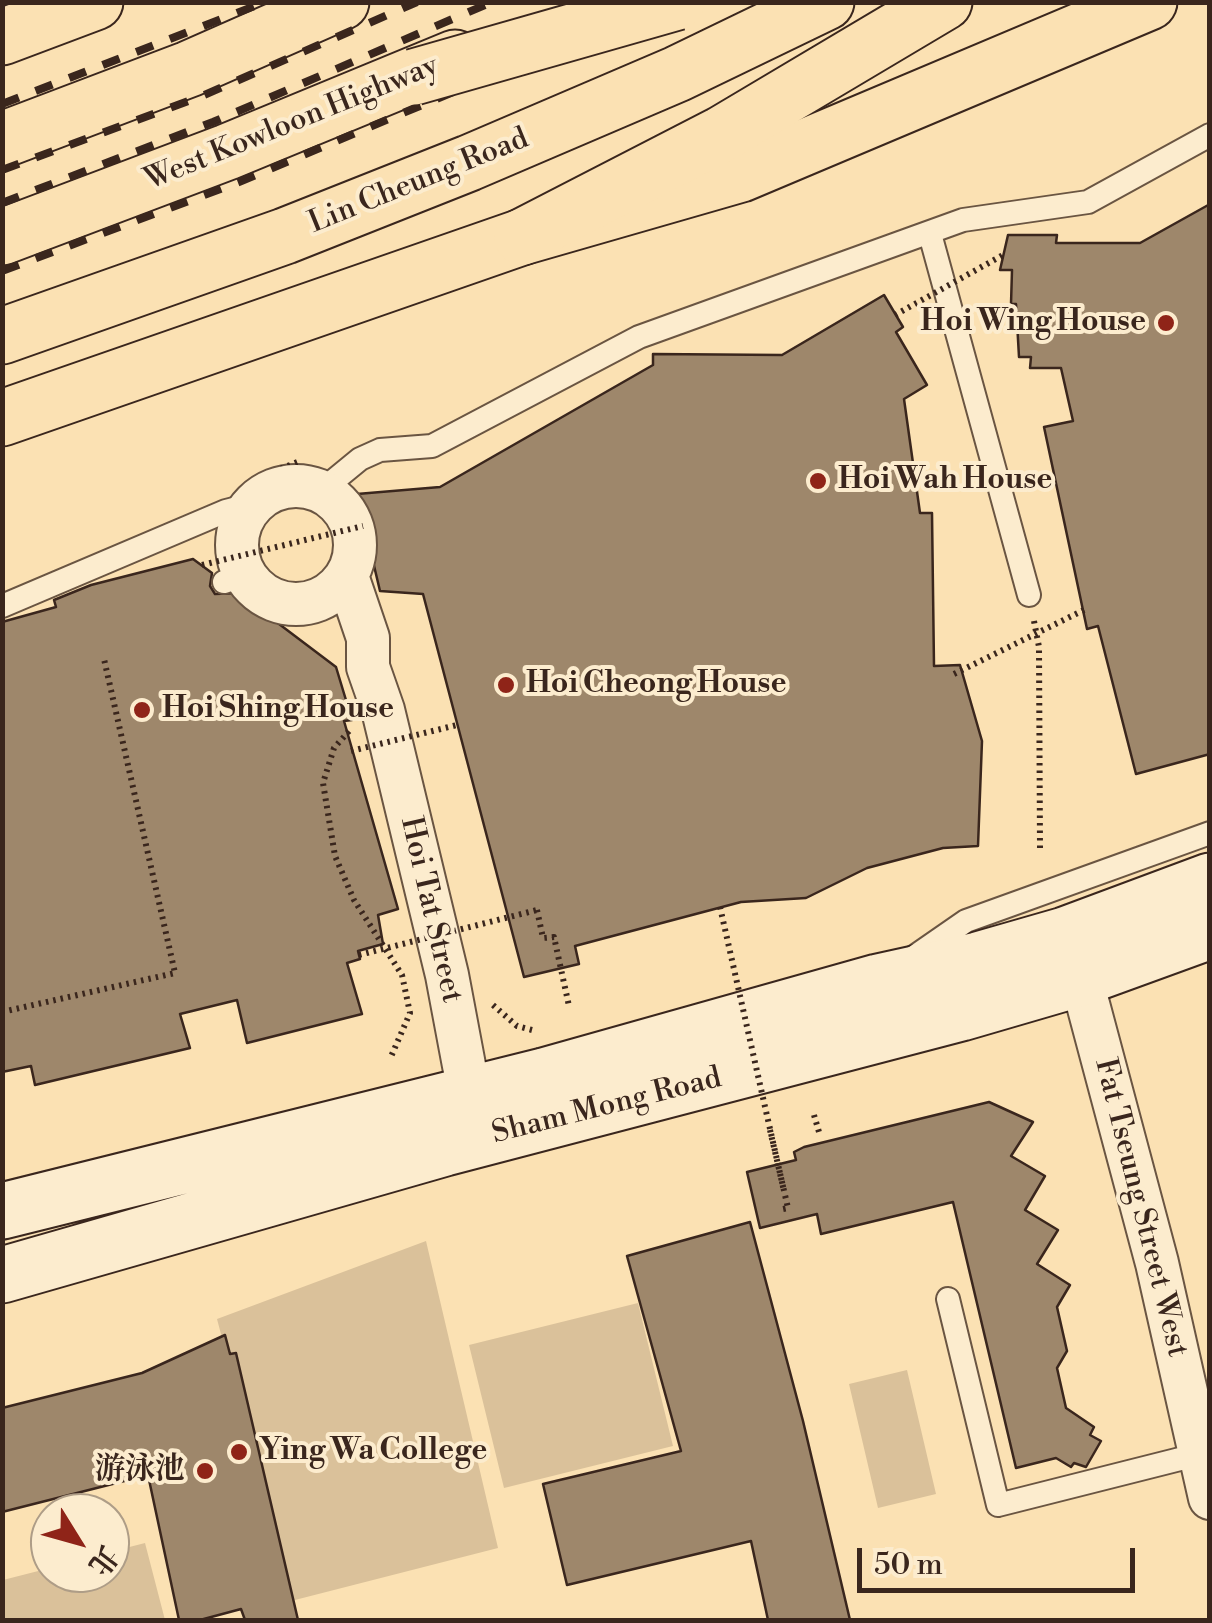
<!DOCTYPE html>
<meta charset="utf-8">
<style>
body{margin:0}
#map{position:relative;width:1212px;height:1623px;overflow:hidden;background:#fbe1b3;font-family:"Libre Bodoni","Noto Serif TC",serif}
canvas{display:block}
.frame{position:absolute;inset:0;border:5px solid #3a261d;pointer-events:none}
.north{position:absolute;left:30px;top:1493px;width:100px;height:100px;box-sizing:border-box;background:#fcecce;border:2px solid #ae9d87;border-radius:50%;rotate:127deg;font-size:28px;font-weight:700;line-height:40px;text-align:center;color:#3a261d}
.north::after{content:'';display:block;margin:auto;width:35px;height:45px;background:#8f2418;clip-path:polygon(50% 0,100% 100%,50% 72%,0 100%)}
.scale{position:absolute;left:857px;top:1548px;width:278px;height:45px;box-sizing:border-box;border:5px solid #3a261d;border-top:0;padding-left:12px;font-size:30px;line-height:35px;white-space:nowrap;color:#3a261d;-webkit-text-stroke:8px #fcecce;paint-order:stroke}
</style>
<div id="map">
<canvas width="1212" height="1623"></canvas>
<div class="frame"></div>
<div class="north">北</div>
<div class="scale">50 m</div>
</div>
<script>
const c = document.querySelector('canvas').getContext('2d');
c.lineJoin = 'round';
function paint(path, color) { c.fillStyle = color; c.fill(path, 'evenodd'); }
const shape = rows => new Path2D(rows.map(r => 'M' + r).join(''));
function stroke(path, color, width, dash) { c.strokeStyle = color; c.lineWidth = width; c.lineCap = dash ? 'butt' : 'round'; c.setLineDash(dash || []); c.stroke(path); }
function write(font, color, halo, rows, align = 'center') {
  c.font = font + ' "Libre Bodoni","Noto Serif TC",serif'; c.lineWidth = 8; c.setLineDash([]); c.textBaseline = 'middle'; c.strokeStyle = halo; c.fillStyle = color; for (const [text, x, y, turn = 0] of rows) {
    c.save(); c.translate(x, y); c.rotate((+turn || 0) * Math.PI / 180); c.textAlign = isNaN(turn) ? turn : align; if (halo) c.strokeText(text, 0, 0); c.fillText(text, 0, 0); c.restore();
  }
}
paint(shape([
 [426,1241,498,1548,291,1601,217,1319],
 [638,1303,673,1446,504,1488,469,1345],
 [907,1370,936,1494,878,1508,849,1384],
 [145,1543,165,1620,5,1620,3,1580,50,1568,50,1573,110,1573,110,1552]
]), '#dac19a');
const building = shape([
 [1210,204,1210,754,1136,774,1098,626,1087,629,1044,427,1073,421,1061,368,1030,368,1031,357,1019,357,1016,304,1011,304,1012,270,1000,270,1008,235,1057,235,1056,243,1140,243,1210,204],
 [884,295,903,327,896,332,927,385,904,399,920,513,932,513,934,666,960,665,982,741,978,846,943,848,867,868,806,898,741,902,575,946,579,964,524,977,423,594,380,591,357,494,440,487,653,365,653,354,782,355,884,295],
 [193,559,212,573,210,586,215,594,238,593,336,667,352,720,344,721,398,909,378,915,383,944,358,951,360,959,347,963,362,1014,247,1043,237,1000,180,1014,190,1048,35,1085,31,1066,2,1072,2,622,56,607,54,600,91,585,193,559],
 [989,1102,1033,1122,1011,1156,1045,1176,1025,1210,1058,1230,1037,1264,1070,1285,1057,1307,1067,1351,1057,1368,1066,1408,1094,1427,1090,1435,1101,1441,1086,1467,1074,1463,1071,1467,1056,1458,1016,1468,953,1202,821,1234,817,1214,760,1228,747,1172,796,1160,794,1152,804,1147,989,1102],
 [750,1222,803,1421,850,1620,768,1620,751,1541,567,1585,543,1484,681,1451,627,1256,750,1222],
 [225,1335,230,1354,236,1353,298,1620,245,1620,241,1609,200,1620,179,1620,148,1475,2,1512,2,1408,142,1373,225,1335]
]);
paint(building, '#9e876b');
stroke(building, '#3a261d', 2.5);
const lane = shape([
 [930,234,1029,595],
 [321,491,360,459,380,450,432,446,639,337,963,220,1088,202,1210,135],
 [224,582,244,575],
 [2,606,226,511,253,504],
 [914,957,966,921,1210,833],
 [948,1299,998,1505,1200,1454]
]);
const street = shape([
 '237 545a59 59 0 1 1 118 0a59 59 0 1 1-118 0Z',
 [347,576,368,638,368,667,383,710,447,975,469,1092,468,1122],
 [1081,978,1157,1263,1210,1498]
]);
const secondary = shape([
 [2,1211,544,1076,878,982,978,960,1065,935,1210,881],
 [2,1275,445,1148,961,1013,1081,978,1210,931]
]);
const primary = shape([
 [2,418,522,237,741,174,1149,2]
]);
const highway = shape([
 [2,37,95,2],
 [2,140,189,69,341,2],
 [2,237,227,152,455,58],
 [522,237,722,134,944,2],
 [2,336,285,236,469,163,677,74,826,2]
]);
stroke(lane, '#6a5542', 26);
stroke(street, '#6a5542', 46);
stroke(secondary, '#3a261d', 59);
stroke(primary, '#3a261d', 59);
stroke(highway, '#3a261d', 59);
stroke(shape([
 [260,477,300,461],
 [1034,621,1039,647,1040,849],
 [349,731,334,748,323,783,335,856,354,900,402,975,410,1013,390,1059],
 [537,910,543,938,554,937,569,1006],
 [493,1005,517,1026,532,1030],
 [2,1012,175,973,104,659],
 [814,1115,819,1132],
 [770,1130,788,1208,783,1209]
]), '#3a261d', 6, [2.5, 5]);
stroke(lane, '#fcecce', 22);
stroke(street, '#fcecce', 42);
stroke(secondary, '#fcecce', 55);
stroke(primary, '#fbe1b3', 55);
stroke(highway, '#fbe1b3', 55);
stroke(shape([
 [2,104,265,2],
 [2,170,202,96,417,2],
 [2,203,213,122,492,2],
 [2,271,239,182,667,2]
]), '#3a261d', 8, [18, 18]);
const highwayBridge = shape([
 [414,77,677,2]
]);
stroke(highwayBridge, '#3a261d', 59, []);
stroke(shape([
 [895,315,1003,255],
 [202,565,363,526],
 [954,674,1088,608],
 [351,751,457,725],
 [720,907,784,1191],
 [359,955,537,910]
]), '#3a261d', 6, [2.5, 5]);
stroke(highwayBridge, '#fbe1b3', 55);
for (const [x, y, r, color] of [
 [1166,323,10,"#8f2418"],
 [818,481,10,"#8f2418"],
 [506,685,10,"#8f2418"],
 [142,710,10,"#8f2418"],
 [239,1452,10,"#8f2418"],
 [205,1471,10,"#8f2418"]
]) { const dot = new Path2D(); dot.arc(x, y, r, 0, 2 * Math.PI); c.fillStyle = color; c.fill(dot); stroke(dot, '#fcecce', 4); }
write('30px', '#3a261d', '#fcecce', [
 ["West Kowloon Highway",292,124,-22],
 ["Lin Cheung Road",419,182,-22],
 ["Hoi Tat Street",430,910,77],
 ["Sham Mong Road",607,1107,-14],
 ["Fat Tseung Street West",1140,1208,76]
]);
write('bold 30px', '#3a261d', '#fcecce', [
 ["Hoi Wing House",1146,323,"right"],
 ["Hoi Wah House",838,481],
 ["Hoi Cheong House",526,685],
 ["Hoi Shing House",162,710],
 ["Ying Wa College",259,1452],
 ["游泳池",185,1471,"right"]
], 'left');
</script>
